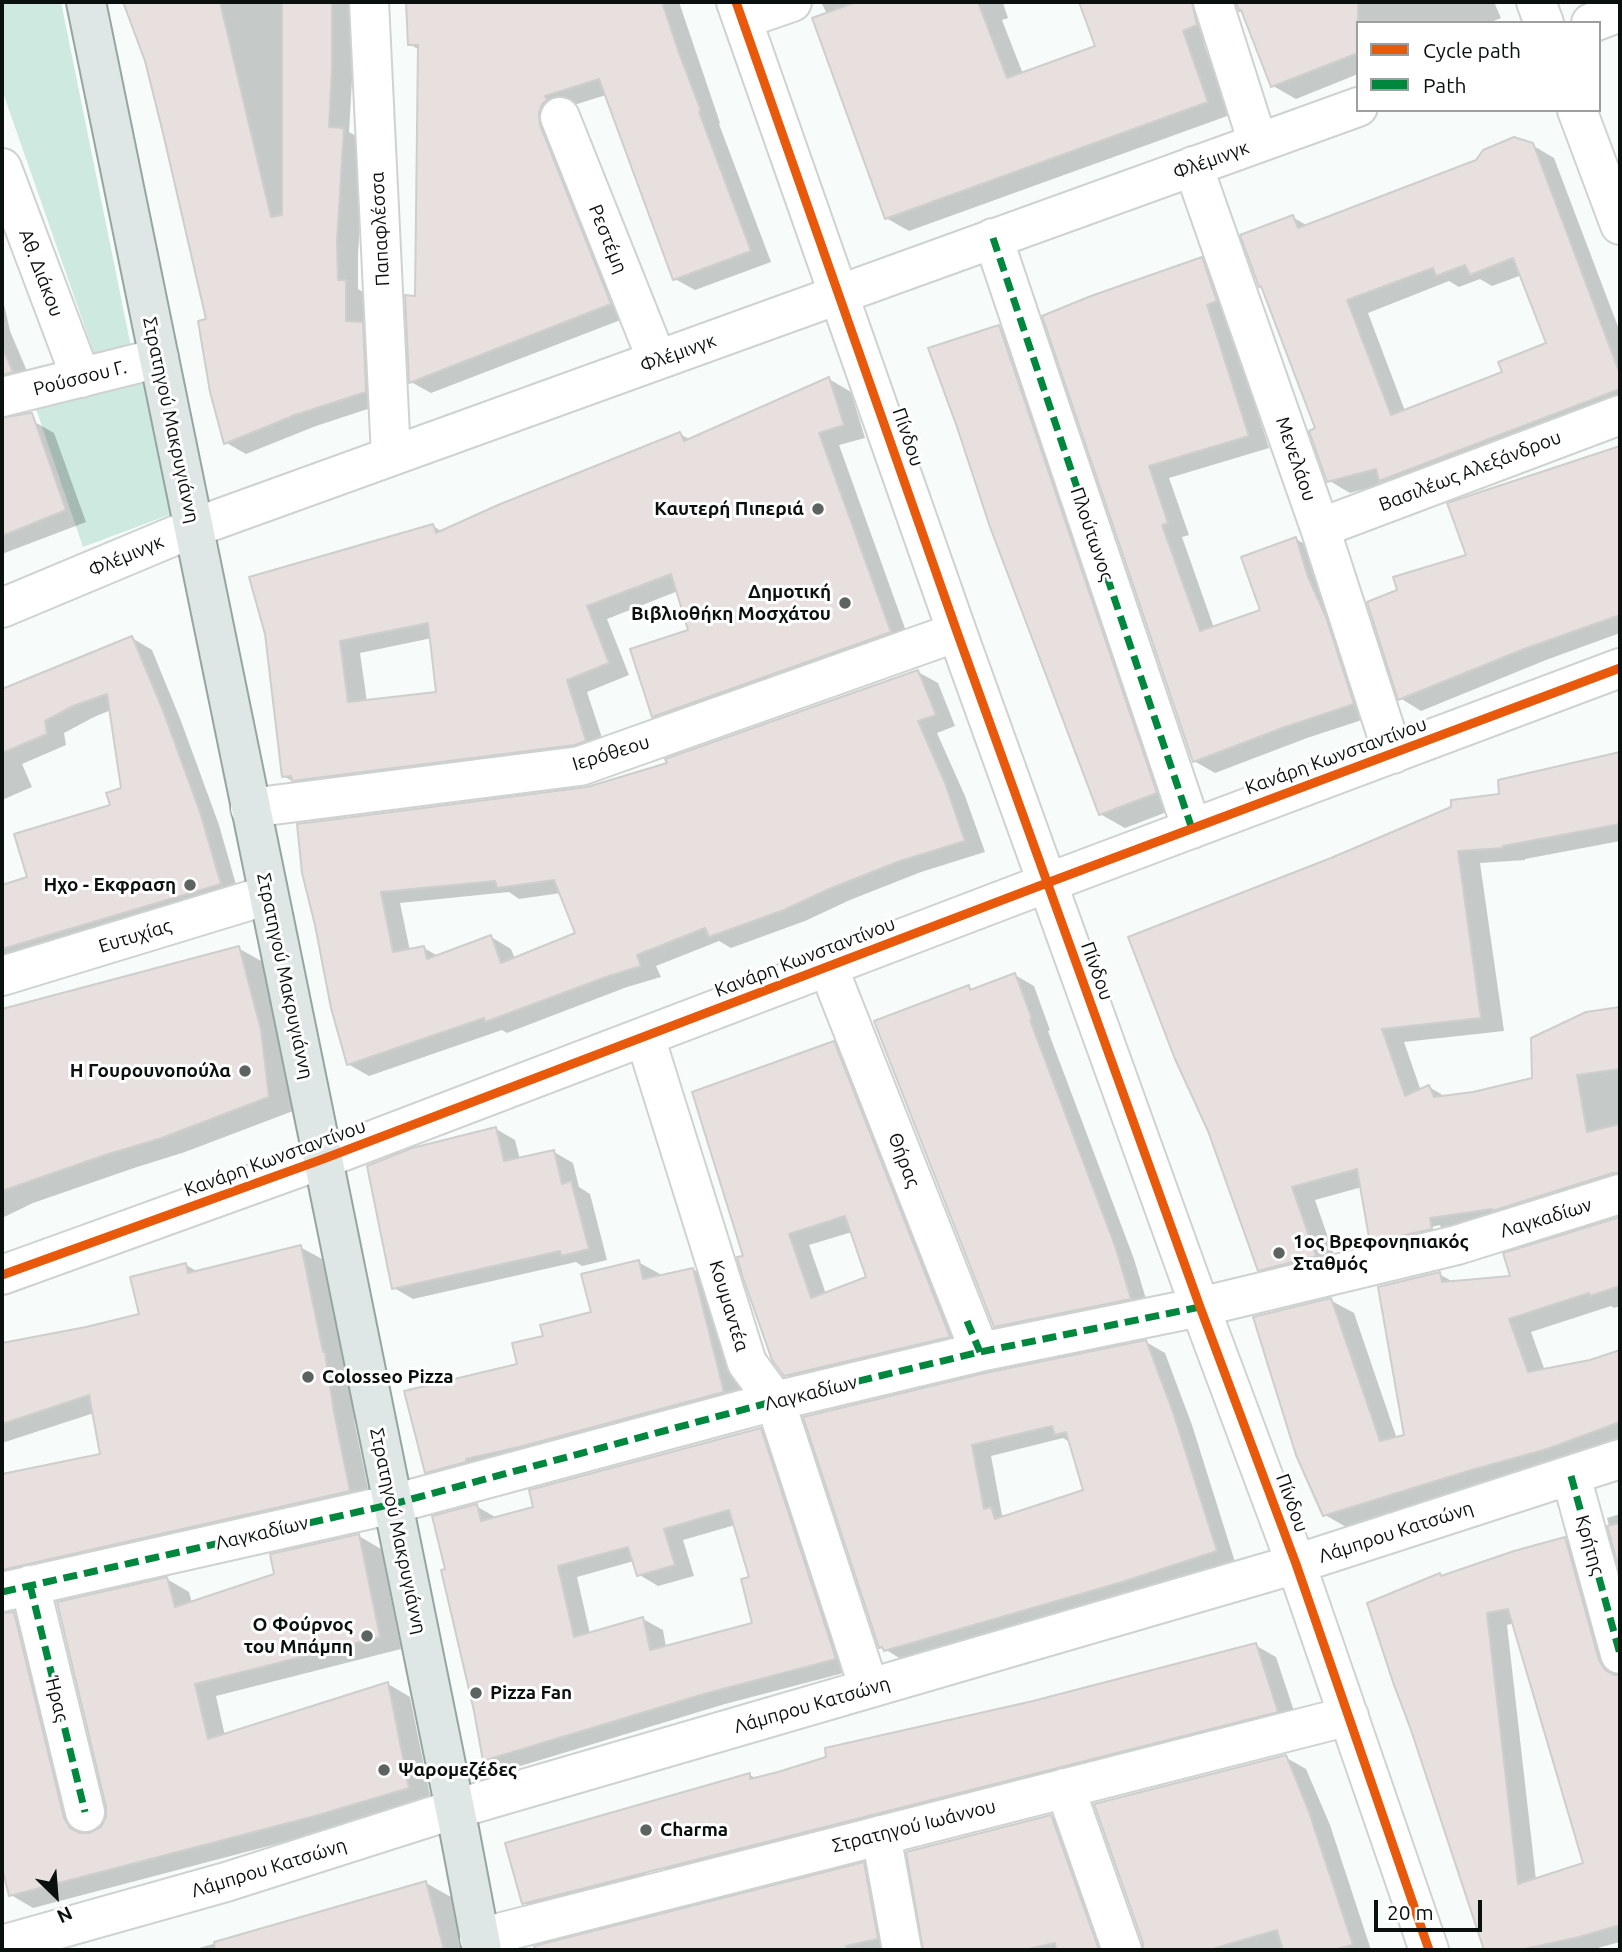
<!DOCTYPE html>
<meta charset="utf-8">
<style>
body{margin:0}
#map{position:relative;width:1622px;height:1952px;overflow:hidden;background:#f7fcfa;font-family:Ubuntu,sans-serif}
canvas{display:block}
.frame{position:absolute;inset:0;border:4px solid #0a100e;pointer-events:none}
.legend{position:absolute;left:1356px;top:21px;width:245px;height:91px;box-sizing:border-box;background:#fff;border:2px solid #9d9f9f;margin:0;padding:9px 12px;list-style:none;font-size:21px;color:#0a100e}
.legend li{display:flex;align-items:center;gap:14px;height:35px}
.legend b{width:35px;border:2px solid #9d9f9f}
.north{position:absolute;left:21px;top:1861px;width:70px;height:70px;-webkit-text-stroke:5px #fff;paint-order:stroke;rotate:155deg;font-size:19px;font-weight:700;line-height:28px;text-align:center;color:#0a100e}
.north::after{content:'';display:block;margin:auto;width:24px;height:32px;background:#0a100e;clip-path:polygon(50% 0,100% 100%,50% 72%,0 100%)}
.scale{position:absolute;left:1374px;top:1900px;width:108px;height:32px;box-sizing:border-box;border:4px solid #0a100e;border-top:0;padding-left:9px;font-size:21px;line-height:24px;white-space:nowrap;color:#0a100e;-webkit-text-stroke:5px #fff;paint-order:stroke}
</style>
<div id="map">
<canvas width="1622" height="1952"></canvas>
<div class="frame"></div>
<ul class="legend">
<li><b style="height:9px;background:#e8590c"></b>Cycle path</li>
<li><b style="height:9px;background:#00873e"></b>Path</li>
</ul>
<div class="north">N</div>
<div class="scale">20 m</div>
</div>
<script>
const c = document.querySelector('canvas').getContext('2d');
c.lineJoin = 'round';
function paint(path, color) { c.fillStyle = color; c.fill(path, 'evenodd'); }
const shape = rows => new Path2D(rows.map(r => 'M' + r).join(''));
function stroke(path, color, width, dash) { c.strokeStyle = color; c.lineWidth = width; c.lineCap = dash ? 'butt' : 'round'; c.setLineDash(dash || []); c.stroke(path); }
function write(font, color, halo, rows, align = 'center') {
  c.font = font + ' Ubuntu,sans-serif'; c.lineWidth = 6; c.setLineDash([]); c.textBaseline = 'middle'; c.strokeStyle = halo; c.fillStyle = color; for (const [text, x, y, turn = 0] of rows) {
    c.save(); c.translate(x, y); c.rotate((+turn || 0) * Math.PI / 180); c.textAlign = isNaN(turn) ? turn : align; if (halo) c.strokeText(text, 0, 0); c.fillText(text, 0, 0); c.restore();
  }
}
paint(shape([
 [2,2,61,2,132,352,97,362,2,90],
 [144,381,174,513,83,547,35,406]
]), '#cee9e0');
paint(shape([
 [125,2,352,2,352,80,349,132,365,141,358,254,358,289,366,294,386,403,316,426,246,454,225,442,208,321,147,61],
 [407,2,679,2,720,123,719,124,771,262,695,290,675,279,606,95,564,108,631,316,431,393,411,382,416,298,420,50,409,44],
 [821,2,1007,2,1003,3,1008,18,1002,20,1023,74,1098,47,1081,2,1218,2,1219,38,1204,44,1230,115,909,231,886,218,827,14],
 [1238,2,1494,2,1501,18,1489,23,1358,23,1358,74,1296,99,1273,86],
 [1532,145,1554,158,1620,332,1620,409,1386,483,1350,493,1328,480,1317,429,1263,287,1260,286,1292,217,1308,226],
 [1522,275,1548,344,1505,373,1405,411,1368,313,1449,281,1459,287,1480,279,1492,286],
 [1202,259,1223,271,1227,317,1269,448,1169,478,1189,535,1182,537,1214,628,1262,611,1296,539,1317,551,1374,716,1307,738,1215,773,1194,761,1045,317],
 [2,295,10,331,32,383,2,391],
 [999,327,1023,341,1180,807,1125,828,1100,814],
 [829,379,851,392,865,438,839,445,911,645,675,728,654,716,691,631,678,591,607,619,629,675,587,692,607,753,305,788,283,776,267,634,433,526,443,532,680,434,691,440],
 [432,638,438,693,367,702,360,653],
 [33,421,54,433,86,522,2,554,2,428],
 [1620,448,1620,633,1546,660,1421,711,1400,698,1400,591,1468,556,1450,505],
 [132,638,152,650,181,721,219,825,239,895,2,964,2,886,30,879,112,806,123,789,111,710,94,717,64,733,66,745,22,764,32,787,2,800,2,690,57,670],
 [918,672,938,683,955,726,937,733,965,796,985,852,921,872,850,900,805,921,731,948,719,941,656,966,661,977,627,987,507,1033,502,1030,369,1076,348,1064,304,873,669,765],
 [509,892,519,899,561,893,577,934,515,959,511,949,491,937,438,956,424,948,410,951,400,903],
 [1620,753,1620,841,1525,859,1525,860,1480,863,1504,1031,1404,1042,1421,1091,1429,1087,1446,1097,1473,1094,1534,1079,1586,1014,1620,1008,1620,1191,1395,1256,1372,1242,1362,1187,1315,1200,1339,1269,1283,1283,1259,1269,1209,1131,1501,796,1500,782],
 [1440,1225,1441,1228,1390,1241,1390,1237],
 [238,948,263,962,286,1046,293,1111,185,1152,134,1168,33,1203,2,1218,2,1011],
 [1015,975,1034,986,1050,1030,1048,1031,1134,1259,1149,1309,1014,1337,995,1326,968,987,975,990],
 [834,1043,855,1055,970,1348,806,1387,785,1375,745,1257],
 [852,1232,868,1278,826,1294,809,1245],
 [496,1129,515,1140,520,1160,554,1152,573,1163,579,1187,590,1194,607,1260,582,1266,576,1262,413,1299,394,1288],
 [1620,1219,1620,1306,1614,1308,1611,1306,1531,1332,1545,1371,1590,1362,1620,1352,1620,1443,1348,1528,1325,1515,1330,1300,1354,1313,1397,1439,1406,1437,1439,1274,1455,1283,1512,1278,1506,1255],
 [300,1247,322,1259,345,1365,347,1366,355,1425,371,1503,2,1610,4,1614,14,1614,36,1626,87,1835,102,1829,108,1818,167,1579,189,1592,192,1603,276,1575,359,1536,381,1549,401,1649,216,1696,225,1736,388,1684,410,1697,431,1800,337,1828,33,1908,11,1895,2,1857,2,1476,102,1456,94,1413,2,1443,2,1351,42,1338,141,1316,186,1265,198,1272],
 [638,1262,660,1274,660,1277,693,1269,714,1282,744,1404,448,1484,426,1472,545,1337,593,1314],
 [1146,1342,1165,1353,1192,1425,1235,1562,904,1661,880,1646,805,1418],
 [1063,1438,1071,1443,1085,1491,1006,1517,1002,1515,991,1456],
 [760,1429,780,1441,855,1670,725,1704,504,1771,484,1760,447,1570,476,1506,497,1518,536,1508],
 [735,1525,751,1578,754,1624,666,1647,663,1630,643,1619,590,1634,577,1577,634,1561,638,1574,658,1586,694,1576,683,1540],
 [1620,1514,1620,1566,1607,1518],
 [1565,1539,1586,1551,1620,1675,1620,1942,1590,1950,1486,1950,1413,1729,1440,1575,1444,1577],
 [1514,1623,1586,1864,1536,1880,1507,1625],
 [1255,1645,1276,1657,1298,1723,684,1880,663,1868,750,1775,757,1779,1033,1703],
 [1285,1757,1306,1769,1330,1825,1371,1950,1145,1950,1144,1943],
 [1051,1816,1072,1828,1114,1950,925,1950,925,1946],
 [641,1828,649,1892,549,1918,524,1903],
 [864,1864,884,1876,898,1950,684,1950,674,1913],
 [426,1883,451,1897,465,1950,192,1950],
 [630,1924,651,1936,652,1950,527,1950]
]), '#0003');
const building = shape([
 [123,2,220,2,271,217,282,215,282,2,332,2,332,67,329,127,344,128,337,241,338,280,346,280,346,321,363,322,366,392,295,415,224,444,210,392,198,321,206,319,163,133,145,61,123,2],
 [406,2,662,2,679,53,701,111,699,112,751,251,673,280,599,79,545,96,547,100,542,104,539,113,540,125,611,304,409,383,405,295,415,296,418,45,408,45,406,2],
 [856,2,978,2,1007,78,1095,46,1079,2,1192,2,1197,25,1183,31,1208,102,885,219,812,18,856,2],
 [1236,2,1358,2,1358,53,1271,87,1241,10,1239,11,1236,2],
 [1514,137,1533,143,1620,374,1620,389,1379,481,1376,469,1327,482,1309,431,1315,428,1261,286,1259,287,1240,235,1293,215,1298,228,1476,160,1483,150,1514,137],
 [1513,258,1546,343,1498,362,1502,372,1391,415,1347,300,1433,268,1436,276,1465,265,1470,275,1513,258],
 [1202,257,1217,301,1207,305,1249,436,1149,466,1168,523,1162,525,1200,631,1260,610,1241,557,1296,537,1308,577,1326,617,1354,704,1285,727,1193,762,1042,316,1091,296,1202,257],
 [999,325,1157,793,1099,815,990,527,957,427,928,348,999,325],
 [2,347,13,372,2,375,2,347],
 [829,377,844,425,819,433,891,632,652,717,630,649,688,630,671,574,587,606,609,663,567,680,586,741,575,745,292,781,291,776,282,777,265,634,249,577,433,524,436,533,498,505,680,432,684,441,829,377],
 [428,623,436,692,348,702,340,641,428,623],
 [29,413,32,413,66,510,2,536,2,418,29,413],
 [1620,446,1620,615,1524,649,1398,700,1367,602,1397,590,1393,577,1466,555,1447,503,1620,446],
 [132,636,162,708,200,812,221,884,2,949,2,885,27,877,14,834,110,805,106,793,121,788,107,694,73,706,45,721,47,734,2,753,2,689,132,636],
 [918,670,936,715,918,721,945,783,965,841,900,861,829,889,784,910,709,937,705,928,637,955,641,966,606,977,485,1022,484,1018,347,1065,331,1008,315,925,302,873,297,824,587,787,667,763,665,759,918,670],
 [554,880,575,933,501,963,491,935,427,959,424,946,393,952,381,892,495,881,497,888,554,880],
 [1620,752,1620,824,1503,846,1503,848,1458,851,1481,1018,1382,1029,1405,1096,1429,1085,1434,1097,1473,1092,1532,1078,1531,1038,1586,1012,1620,1007,1620,1069,1577,1075,1587,1132,1620,1124,1620,1173,1613,1173,1492,1211,1492,1209,1430,1218,1432,1229,1370,1243,1357,1169,1292,1187,1316,1256,1258,1271,1208,1131,1175,1059,1128,937,1331,858,1451,807,1451,800,1499,794,1498,780,1620,752],
 [239,946,261,1030,269,1097,159,1139,108,1154,2,1191,2,1009,239,946],
 [1015,973,1032,1019,1030,1020,1115,1246,1131,1299,994,1327,874,1021,969,985,970,990,1015,973],
 [834,1041,950,1337,784,1376,772,1360,742,1275,737,1257,743,1256,692,1092,834,1041],
 [845,1216,866,1277,811,1298,789,1234,845,1216],
 [496,1127,504,1161,554,1150,562,1184,571,1181,589,1249,561,1256,560,1251,392,1289,367,1166,412,1148,496,1127],
 [1620,1217,1620,1286,1590,1296,1589,1293,1509,1319,1528,1372,1590,1360,1620,1350,1620,1422,1547,1449,1468,1471,1323,1516,1296,1455,1253,1317,1331,1298,1380,1441,1404,1435,1378,1287,1440,1272,1442,1282,1510,1276,1503,1253,1620,1217],
 [301,1245,323,1352,325,1352,334,1412,350,1491,2,1570,2,1474,100,1454,89,1395,2,1424,2,1343,86,1327,139,1314,130,1277,186,1263,188,1273,301,1245],
 [639,1260,643,1279,693,1268,724,1392,519,1447,466,1459,466,1462,425,1473,404,1391,517,1364,512,1343,543,1336,540,1325,591,1312,581,1274,639,1260],
 [1146,1340,1173,1412,1217,1551,1122,1582,884,1651,882,1647,879,1648,803,1417,985,1373,1146,1340],
 [1052,1426,1055,1435,1066,1432,1083,1490,995,1519,991,1507,984,1509,972,1445,1052,1426],
 [761,1428,836,1659,704,1694,483,1761,474,1711,441,1570,445,1569,432,1516,477,1504,481,1521,533,1507,529,1490,761,1428],
 [729,1510,749,1577,741,1579,752,1623,650,1650,643,1617,574,1637,558,1566,628,1547,637,1576,675,1565,664,1529,729,1510],
 [1620,1523,1620,1572,1607,1526,1620,1523],
 [359,1534,380,1637,195,1684,208,1739,388,1682,409,1788,315,1816,9,1896,2,1867,2,1613,14,1612,64,1818,70,1828,80,1833,89,1833,101,1827,106,1817,106,1807,57,1602,167,1577,175,1607,274,1574,270,1554,359,1534],
 [1565,1537,1599,1660,1605,1670,1614,1675,1620,1675,1620,1925,1579,1937,1520,1950,1484,1950,1411,1730,1394,1685,1367,1603,1440,1573,1441,1576,1514,1551,1565,1537],
 [1508,1609,1583,1863,1518,1884,1487,1613,1508,1609],
 [1256,1643,1278,1712,522,1904,505,1843,750,1773,750,1779,778,1772,826,1757,825,1748,1033,1701,1256,1643],
 [1286,1755,1309,1812,1353,1945,1333,1950,1283,1950,1277,1930,1209,1950,1143,1950,1143,1943,1094,1804,1286,1755],
 [1051,1815,1099,1950,1056,1950,1055,1943,1024,1950,923,1950,906,1852,1051,1815],
 [864,1862,878,1939,846,1946,847,1950,535,1950,534,1946,864,1862],
 [426,1881,444,1950,215,1950,214,1942,426,1881]
]);
paint(building, '#e7e0df');
stroke(building, '#cececd', 2);
const minor = shape([
 [369,2,391,456],
 [736,2,957,632,1200,1307,1296,1564,1429,1950],
 [1213,2,1258,143],
 [1536,2,1544,23],
 [743,19,792,2],
 [1591,23,1620,12],
 [1577,110,1620,225],
 [560,117,657,360],
 [1193,166,1320,528,1393,754],
 [2,168,81,378],
 [993,238,1192,829],
 [2,397,159,358],
 [1320,528,1620,415],
 [2,608,193,528,1358,107],
 [250,808,580,766,957,632],
 [828,967,980,1352],
 [2,976,268,895],
 [645,1037,747,1363,775,1401,869,1688],
 [2,1275,323,1159,1047,883,1620,668],
 [1571,1476,1620,1654],
 [30,1585,85,1812],
 [2,1592,393,1504,775,1401,980,1352,1200,1307,1457,1245,1620,1194],
 [1065,1788,1122,1950],
 [881,1835,902,1950],
 [479,1938,1349,1716],
 [2,1945,226,1882,455,1809,1296,1564,1620,1459]
]);
const major = shape([
 [86,2,323,1159,459,1829,482,1950]
]);
stroke(minor, '#ced3d1', 42);
stroke(major, '#95a6a2', 42);
stroke(minor, '#fefffe', 38);
stroke(major, '#dee7e5', 38);
stroke(shape([
 [993,238,1192,829],
 [967,1321,980,1352],
 [1571,1476,1620,1654],
 [30,1585,85,1812],
 [2,1592,393,1504,775,1401,980,1352,1200,1307]
]), '#00873e', 7, [14, 7]);
stroke(shape([
 [736,2,957,632,1200,1307,1296,1564,1429,1950],
 [2,1275,323,1159,1047,883,1620,668]
]), '#e8590c', 9);
for (const [x, y, r, color] of [
 [818,509,7,"#5d6361"],
 [845,603,7,"#5d6361"],
 [190,885,7,"#5d6361"],
 [245,1071,7,"#5d6361"],
 [1279,1253,7,"#5d6361"],
 [308,1377,7,"#5d6361"],
 [367,1636,7,"#5d6361"],
 [476,1693,7,"#5d6361"],
 [384,1770,7,"#5d6361"],
 [646,1830,7,"#5d6361"]
]) { const dot = new Path2D(); dot.arc(x, y, r, 0, 2 * Math.PI); c.fillStyle = color; c.fill(dot); stroke(dot, '#fff', 2.5); }
write('19px', '#0a100e', '#fff', [
 ["Φλέμινγκ",1211,160,-20],
 ["Παπαφλέσσα",380,229,-93],
 ["Ρεστέμη",608,239,68],
 ["Αθ. Διάκου",41,273,69],
 ["Φλέμινγκ",678,353,-20],
 ["Ρούσσου Γ.",80,378,-14],
 ["Στρατηγού Μακρυγιάννη",171,420,78],
 ["Πίνδου",908,437,71],
 ["Μενελάου",1296,459,71],
 ["Βασιλέως Αλεξάνδρου",1470,471,-21],
 ["Πλούτωνος",1092,534,71],
 ["Φλέμινγκ",126,556,-23],
 ["Ιερόθεου",611,753,-17],
 ["Κανάρη Κωνσταντίνου",1336,756,-20],
 ["Ευτυχίας",135,936,-17],
 ["Κανάρη Κωνσταντίνου",805,957,-21],
 ["Πίνδου",1097,971,70],
 ["Στρατηγού Μακρυγιάννη",285,976,78],
 ["Κανάρη Κωνσταντίνου",275,1158,-20],
 ["Θήρας",904,1160,69],
 ["Λαγκαδίων",1546,1218,-17],
 ["Κουμαντέα",729,1306,73],
 ["Λαγκαδίων",811,1393,-14],
 ["Πίνδου",1292,1503,70],
 ["Στρατηγού Μακρυγιάννη",398,1531,78],
 ["Λάμπρου Κατσώνη",1396,1532,-18],
 ["Λαγκαδίων",262,1533,-13],
 ["Κρήτης",1590,1545,74],
 ["Ήρας",57,1699,76],
 ["Λάμπρου Κατσώνη",812,1705,-16],
 ["Στρατηγού Ιωάννου",914,1826,-14],
 ["Λάμπρου Κατσώνη",269,1868,-17]
]);
write('bold 19px', '#0a100e', '#fff', [
 ["Καυτερή Πιπεριά",804,509],
 ["Δημοτική",831,592],
 ["Βιβλιοθήκη Μοσχάτου",831,614],
 ["Ηχο - Εκφραση",176,885],
 ["Η Γουρουνοπούλα",231,1071],
 ["1ος Βρεφονηπιακός",1293,1242,"left"],
 ["Σταθμός",1293,1264,"left"],
 ["Colosseo Pizza",322,1377,"left"],
 ["Ο Φούρνος",353,1625],
 ["του Μπάμπη",353,1647],
 ["Pizza Fan",490,1693,"left"],
 ["Ψαρομεζέδες",398,1770,"left"],
 ["Charma",660,1830,"left"]
], 'right');
</script>
